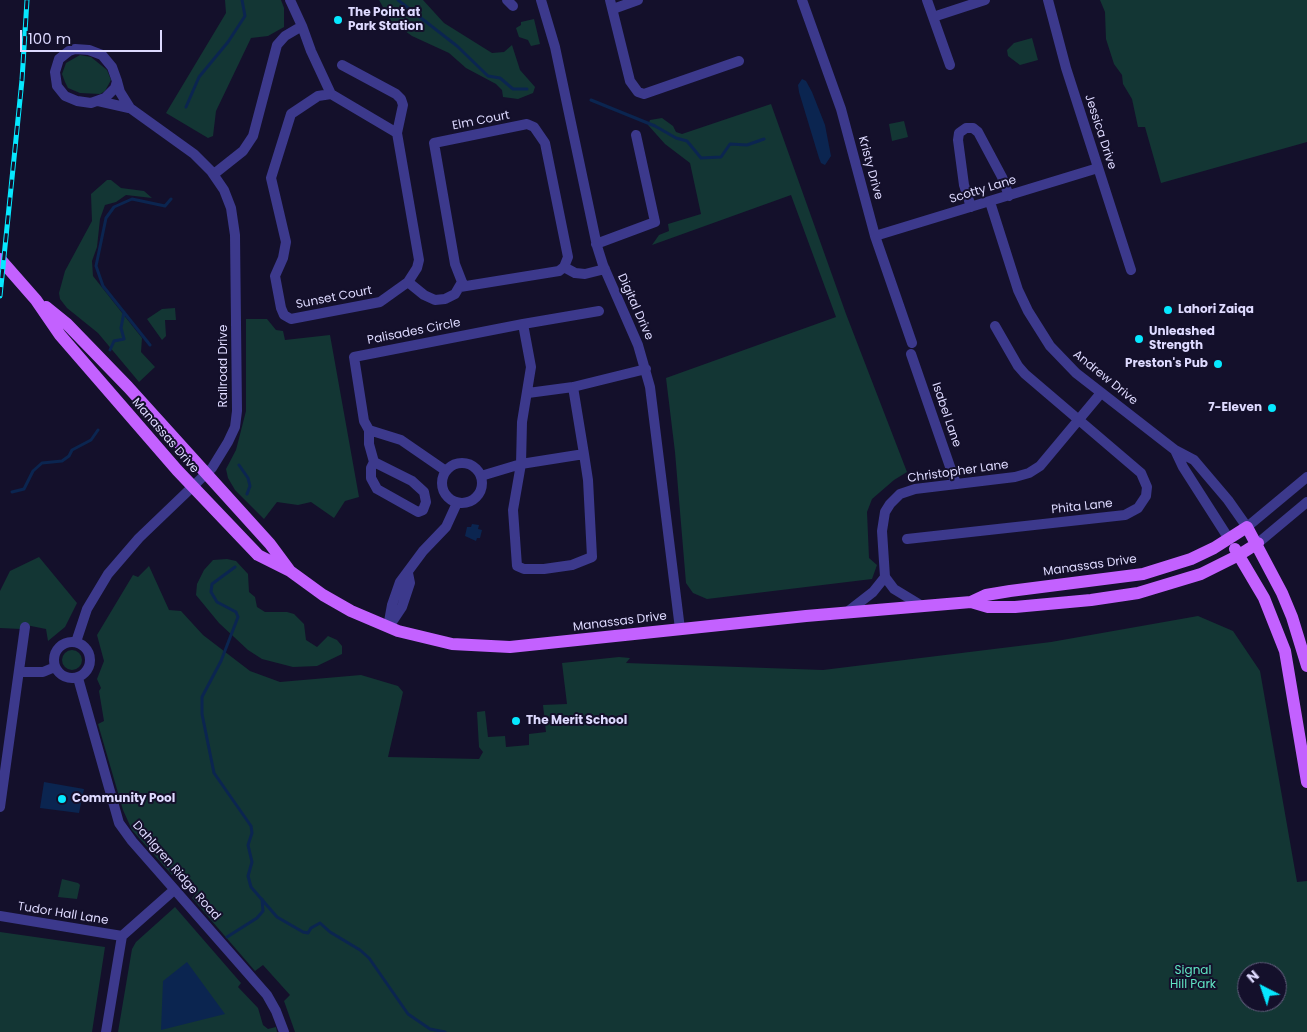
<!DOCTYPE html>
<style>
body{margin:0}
#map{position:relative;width:1307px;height:1032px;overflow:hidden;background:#14102b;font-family:Poppins,sans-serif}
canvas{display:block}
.north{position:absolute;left:1237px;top:962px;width:50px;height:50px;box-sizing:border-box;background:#14102b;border:1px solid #656180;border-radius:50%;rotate:319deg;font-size:14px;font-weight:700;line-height:20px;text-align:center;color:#dedaff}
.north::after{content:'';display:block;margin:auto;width:18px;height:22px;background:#06e8ff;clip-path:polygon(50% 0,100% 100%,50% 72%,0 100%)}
.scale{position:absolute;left:20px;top:30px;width:142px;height:22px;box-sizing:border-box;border:2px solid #dedaff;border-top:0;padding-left:6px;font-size:15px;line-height:18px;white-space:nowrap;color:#dedaff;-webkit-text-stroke:4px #14102b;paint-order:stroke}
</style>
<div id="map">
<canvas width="1307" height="1032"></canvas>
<div class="north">N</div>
<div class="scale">100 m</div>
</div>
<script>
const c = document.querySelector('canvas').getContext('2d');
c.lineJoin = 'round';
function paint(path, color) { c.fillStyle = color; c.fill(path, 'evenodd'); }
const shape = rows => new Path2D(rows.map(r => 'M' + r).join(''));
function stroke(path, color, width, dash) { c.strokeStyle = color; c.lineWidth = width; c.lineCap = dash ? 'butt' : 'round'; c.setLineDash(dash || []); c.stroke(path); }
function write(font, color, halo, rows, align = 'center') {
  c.font = font + ' Poppins,sans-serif'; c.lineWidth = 4; c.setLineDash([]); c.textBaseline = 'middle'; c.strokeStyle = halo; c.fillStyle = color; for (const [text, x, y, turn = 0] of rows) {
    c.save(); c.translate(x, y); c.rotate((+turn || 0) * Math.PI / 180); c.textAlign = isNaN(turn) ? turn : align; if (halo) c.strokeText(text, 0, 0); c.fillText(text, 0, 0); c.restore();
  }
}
paint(shape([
 [225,0,281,0,284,8,284,27,268,36,251,38,216,111,213,136,208,138,166,113,226,13],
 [379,0,423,0,444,23,492,53,504,52,512,45,520,70,535,87,533,93,518,99,503,97,502,90,496,84,466,68,449,53,412,36,391,21],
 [1100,0,1307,0,1307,142,1161,183,1145,127,1138,127,1132,99,1123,84,1122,75,1114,64,1106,39,1105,12],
 [534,19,540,44,531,46,528,40,519,37,516,28,521,25,521,22],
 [1032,38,1038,60,1020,65,1008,56,1007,50,1014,43],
 [80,55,91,57,107,70,111,80,105,91,100,94,80,93,68,88,65,82,62,74,66,63],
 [771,104,846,314,907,472,894,480,872,499,867,512,869,558,877,565,872,579,707,599,693,593,686,583,675,452,666,378,836,317,791,195,652,245,659,235,669,231,668,224,701,214,690,163,665,144,648,125,650,120,662,118,673,126,676,132,682,134],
 [904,121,908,137,892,141,889,124],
 [107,180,111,180,121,188,144,191,152,198,126,195,116,202,105,205,100,219,97,247,92,261,93,276,142,338,141,352,155,367,139,382,98,333,67,308,60,299,59,293,65,271,92,221,91,194],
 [175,308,176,320,165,320,166,336,162,340,147,319,162,309],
 [246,319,267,319,276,330,283,331,285,340,330,335,359,497,345,501,334,518,311,502,298,505,277,502,264,519,235,490,228,478,226,469,236,450,246,411],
 [39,557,77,603,65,627,48,641,46,629,26,625,21,629,0,628,0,591,10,571],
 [227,559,236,561,248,574,249,592,255,597,257,607,265,612,287,612,294,614,304,624,306,640,317,647,328,636,337,640,342,646,342,654,317,666,293,667,262,659,248,650,219,623,196,595,197,584,204,570,213,560],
 [149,566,169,610,181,611,203,635,250,671,280,682,361,675,398,686,403,692,388,757,479,759,483,752,479,747,477,712,485,711,488,737,505,736,506,747,529,745,529,734,546,732,543,705,567,704,562,663,619,657,630,658,626,663,823,670,1051,642,1198,616,1233,631,1260,671,1297,882,1307,881,1307,1032,295,1032,284,1001,290,995,263,965,255,971,192,898,197,892,178,871,172,875,132,830,123,810,98,724,104,721,99,691,101,688,97,679,104,661,97,635,133,575,138,577],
 [1247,972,1277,972,1277,1002,1247,1002],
 '62 660a10 10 0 1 1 20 0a10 10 0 1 1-20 0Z',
 [62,879,78,883,80,885,77,899,58,897],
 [175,907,241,983,238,987,258,1008,263,1025,268,1029,276,1027,277,1032,118,1032,132,949,136,942],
 [0,932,105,947,92,1032,0,1032]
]), '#133634');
paint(shape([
 [802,79,806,81,812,92,825,125,831,156,825,165,821,163,819,158,799,92,798,85],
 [472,524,479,525,478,529,482,530,480,538,477,538,476,541,465,536,467,527,471,527],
 [44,782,84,789,79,813,40,808],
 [187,962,225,1014,161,1030,163,981]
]), '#0b2550');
stroke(shape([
 [398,0,457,46,488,76,500,78,513,89,527,89],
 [591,100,655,126,676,138,687,141,701,158,721,157,730,144,747,145,764,139],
 [186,107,199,77,228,42,245,16,242,0],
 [150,345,103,286,96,266,106,218,114,207,132,199,165,206,171,199],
 [110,350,114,341,124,339,121,328,124,312],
 [239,465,248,478,250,486,247,494],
 [12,492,24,489,33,471,42,463,62,461,69,456,72,450,91,440,98,430],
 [235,567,212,584,211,592,217,602,236,612,238,617,221,661,202,697,202,714,214,773,251,826,252,833,248,845,252,862,248,876,251,887,277,917,303,932,308,933,311,928,320,923,330,932,360,950,369,958,408,1014,430,1029,445,1032],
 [227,937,257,918,263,911,262,899]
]), '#0b2550', 3);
stroke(shape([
 [507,0,513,6],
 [541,0,555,47,597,246,603,265,638,345,650,387,680,629],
 [610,0,630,81,638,92,644,94,739,61],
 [802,0,841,109,875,236,912,343],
 [927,0,950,65],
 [1048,0,1066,68,1131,270],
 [613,9,638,0],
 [933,17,985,0],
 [302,26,311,51,331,94,397,133,419,260,417,268,408,282,380,302,291,319,284,315,281,308,275,276,283,258,286,242,271,178,291,114,318,96,331,94],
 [75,49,89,50,102,55,112,67,117,81,115,88,105,98,91,103,77,101,65,96,57,86,55,72,59,59,69,51,75,49],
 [342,65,396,94,401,99,403,105,397,133],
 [98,101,129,108],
 [214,174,243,151,253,136,277,45,285,36,302,26,290,0],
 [990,202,1018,290,1028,311,1050,346,1076,373,1175,450,1194,460,1228,500,1247,527,1307,477],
 [971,207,964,185,958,140,959,133,966,128,973,128,978,132,1002,177,1009,196],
 [875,236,1098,168],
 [596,244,655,222,636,135],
 [564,267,575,273,585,274,605,269],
 [408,282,424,295,435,300,445,299,455,294,462,282,455,264,434,143,527,124,534,127,545,143,568,257,564,267,559,271,460,287],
 [523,324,599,311],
 [911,354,956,484],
 [573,387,584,454,588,480,592,557,572,565,544,569,524,569,517,566,513,510,521,464,584,454],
 [528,393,573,387,646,369],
 [369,430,369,444,374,462,412,481,424,492,426,502,423,510,418,512,377,489,371,478,371,468,374,462],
 [1175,450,1183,467,1229,539],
 '442 483a20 20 0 1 1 40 0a20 20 0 1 1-40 0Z',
 [446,471,401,440,369,430,364,421,354,357,523,324,531,367,522,422,521,464,481,476],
 [907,539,1125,515,1138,508,1146,496,1147,487,1141,473,1025,374,1018,366,995,326],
 [1258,543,1307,502],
 [922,606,894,589,885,577,882,531,885,512,890,504,900,494,915,489,1015,477,1029,473,1040,466,1101,393],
 [846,613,873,592,885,577],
 [390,625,402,607,410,583,408,573],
 [388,627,392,605,400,582,423,551,446,527,457,503],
 '54 660a18 18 0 1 1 36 0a18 18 0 1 1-36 0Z',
 [76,642,87,609,108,574,139,538,212,468,228,442,235,427,237,411,235,235,231,208,224,190,211,171,194,154,130,108,120,92,117,81],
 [20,672,43,672,55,667],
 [78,678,119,823,132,841,267,995,276,1011,284,1032],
 [0,807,25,627],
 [0,916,122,936],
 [106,1032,122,936,174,890]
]), '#3c398c', 10);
stroke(shape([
 [0,259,36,300,60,335,177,470,258,555,290,571,323,595,351,611,398,631,452,644,510,647,806,616,971,602,986,595,1010,591,1143,574,1191,559,1214,548,1247,527,1282,593,1292,617,1307,666],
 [46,307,67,324,128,387,270,544,290,571],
 [1235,549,1264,598,1285,651,1307,782],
 [971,602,988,607,1015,607,1091,600,1138,593,1201,574,1239,555,1258,543]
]), '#c361ff', 12);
const rail = shape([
 [0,296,22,80,27,0]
]);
stroke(rail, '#06e8ff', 5);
stroke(rail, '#14102b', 3, [9]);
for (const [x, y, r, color] of [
 [338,20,5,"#06e8ff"],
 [1168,310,5,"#06e8ff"],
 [1139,339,5,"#06e8ff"],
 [1218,364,5,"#06e8ff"],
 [1272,408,5,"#06e8ff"],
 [516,721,5,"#06e8ff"],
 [62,799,5,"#06e8ff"]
]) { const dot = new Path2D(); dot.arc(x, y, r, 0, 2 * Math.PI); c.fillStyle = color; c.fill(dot); stroke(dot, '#14102b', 2); }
write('bold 12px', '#dedaff', '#14102b', [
 ["The Point at",348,13],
 ["Park Station",348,27],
 ["Lahori Zaiqa",1178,310],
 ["Unleashed",1149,332],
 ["Strength",1149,346],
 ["Preston's Pub",1208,364,"right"],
 ["7-Eleven",1262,408,"right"],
 ["The Merit School",526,721],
 ["Community Pool",72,799]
], 'left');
write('12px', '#dedaff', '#14102b', [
 ["Elm Court",481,121,-11],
 ["Jessica Drive",1100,132,72],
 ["Kristy Drive",870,168,75],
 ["Scotty Lane",983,190,-17],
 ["Sunset Court",334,298,-11],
 ["Digital Drive",635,307,66],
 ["Palisades Circle",414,332,-11],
 ["Railroad Drive",224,366,-90],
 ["Andrew Drive",1105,378,39],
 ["Isabel Lane",946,415,71],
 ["Manassas Drive",165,436,49],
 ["Christopher Lane",958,472,-8],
 ["Phita Lane",1082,507,-6],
 ["Manassas Drive",1090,566,-8],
 ["Manassas Drive",620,622,-7],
 ["Dahlgren Ridge Road",176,871,49],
 ["Tudor Hall Lane",63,914,9]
]);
write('12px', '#60e5c3', '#14102b', [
 ["Signal",1193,971],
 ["Hill Park",1193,985]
]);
</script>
